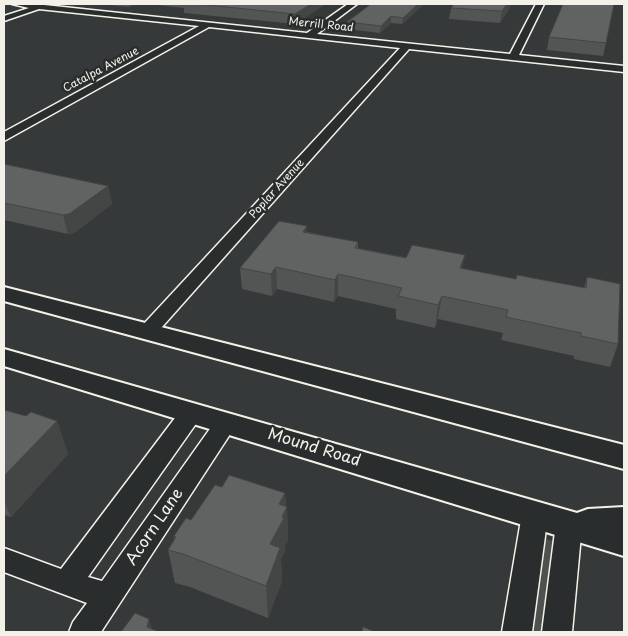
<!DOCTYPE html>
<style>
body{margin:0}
#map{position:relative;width:628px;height:636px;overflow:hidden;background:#363939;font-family:"Playpen Sans",sans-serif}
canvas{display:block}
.frame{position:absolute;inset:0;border:5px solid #f4f1e8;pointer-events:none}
</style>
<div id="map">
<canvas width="628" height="636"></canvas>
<div class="frame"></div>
</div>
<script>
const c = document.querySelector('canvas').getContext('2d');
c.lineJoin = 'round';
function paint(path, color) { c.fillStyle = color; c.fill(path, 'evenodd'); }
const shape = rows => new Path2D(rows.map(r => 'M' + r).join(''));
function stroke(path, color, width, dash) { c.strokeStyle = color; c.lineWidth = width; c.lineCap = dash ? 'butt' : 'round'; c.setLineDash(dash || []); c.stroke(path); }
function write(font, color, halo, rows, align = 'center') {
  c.font = font + ' "Playpen Sans",sans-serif'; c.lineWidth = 5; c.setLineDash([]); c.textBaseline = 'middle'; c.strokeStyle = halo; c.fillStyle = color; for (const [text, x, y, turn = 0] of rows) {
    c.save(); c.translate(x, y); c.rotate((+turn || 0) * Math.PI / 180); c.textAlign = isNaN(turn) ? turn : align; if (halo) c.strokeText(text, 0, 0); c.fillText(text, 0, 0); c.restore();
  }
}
paint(shape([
 [543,538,552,541,555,544,545,632,528,632,540,540]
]), '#4e514f');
const minor = shape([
 [12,4,35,4,307,33,348,4,357,4,317,34,510,54,536,4,544,4,519,55,624,66,624,72,409,49,154,336,147,338,140,336,137,332,140,328,400,48,209,27,4,141,4,132,199,26,39,9,4,21,4,16,29,8,12,4],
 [192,404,200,406,203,412,200,418,88,577,102,581,219,416,227,414,235,416,238,422,101,632,69,632,73,622,87,603,4,572,4,548,61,569,184,406,192,404],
 [535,503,544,506,548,514,532,632,502,632,522,514,526,506,535,503],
 [569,513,578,516,582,524,572,632,542,632,556,524,560,516,569,513]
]);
const major = shape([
 [4,287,624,445,624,469,4,301,4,287],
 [4,349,577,513,588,509,624,507,624,556,4,366,4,349]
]);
stroke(minor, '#f4f1e8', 3);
stroke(major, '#f4f1e8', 4);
paint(minor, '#2a2d2e');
paint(major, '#2a2d2e');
paint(shape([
 [99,4,137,4,129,7],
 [148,4,326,4,295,24,184,13,184,8],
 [371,4,424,4,402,24,391,23,380,33,347,29,347,22],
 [454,4,510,4,509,9,500,23,449,19,451,8],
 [549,37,606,43,603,56,547,50],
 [4,164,108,186,112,204,74,233,68,234,4,220],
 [307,226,307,232,358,242,358,248,516,279,584,288,587,277,618,344,610,367,574,359,574,356,501,340,503,333,438,319,435,328,396,319,396,309,338,296,334,302,277,289,272,296,242,289,240,268],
 [4,410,26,416,57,421,68,454,11,517,4,515],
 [285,493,286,506,287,507,288,540,285,546,285,551,281,559,282,581,268,618,190,587,175,583,168,550,174,540,174,536,191,520]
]), '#535554');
paint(shape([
 [129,4,137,4,129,7],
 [311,4,326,4,295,24,295,14],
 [418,4,424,4,402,24,403,18],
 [507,4,510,4,509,9,500,23,502,11],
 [391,16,391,23,380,33,381,26],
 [108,186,112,204,74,233,68,234,63,215],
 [307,226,307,247,303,232],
 [465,255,461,276,460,268],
 [276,267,277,289,272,296,271,274],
 [338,274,338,296,334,302,335,280],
 [442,296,438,319,435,328,438,305],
 [57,421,68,454,11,517,4,501,4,476],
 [285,493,286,509,287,507,288,540,285,546,285,551,281,559,282,581,268,618,266,586,270,544,279,504],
 [149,619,153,632,147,627]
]), '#444545');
const building = shape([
 [197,4,311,4,295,14,197,4],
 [371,4,418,4,403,18,391,16,381,26,347,22,371,4],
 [454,4,507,4,502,11,451,8,454,4],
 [563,4,614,4,606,43,549,37,563,4],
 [4,164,108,186,69,214,63,215,4,203,4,164],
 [279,221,307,226,303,232,358,242,355,248,406,258,412,245,465,255,460,268,516,279,517,275,586,288,587,277,620,284,618,344,581,336,581,333,506,317,508,310,442,296,438,305,398,296,402,288,338,274,335,280,276,267,271,274,240,268,279,221],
 [4,410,26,416,31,412,57,421,4,476,4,410],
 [229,475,285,493,279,504,287,507,282,517,284,518,270,544,280,548,266,586,183,554,168,550,176,537,174,536,186,518,191,520,215,485,222,487,229,475],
 [135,613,149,619,147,627,160,632,121,632,135,613],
 [363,627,376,632,362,632,363,627]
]);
paint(building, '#616362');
stroke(building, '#444545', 1);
write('11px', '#f4f1e8', '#2a2d2e', [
 ["Merrill Road",321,25,6],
 ["Catalpa Avenue",101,70,-28],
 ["Poplar Avenue",277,189,-48]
]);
write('16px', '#f4f1e8', '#2a2d2e', [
 ["Mound Road",314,448,17],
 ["Acorn Lane",155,527,-56]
]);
</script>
